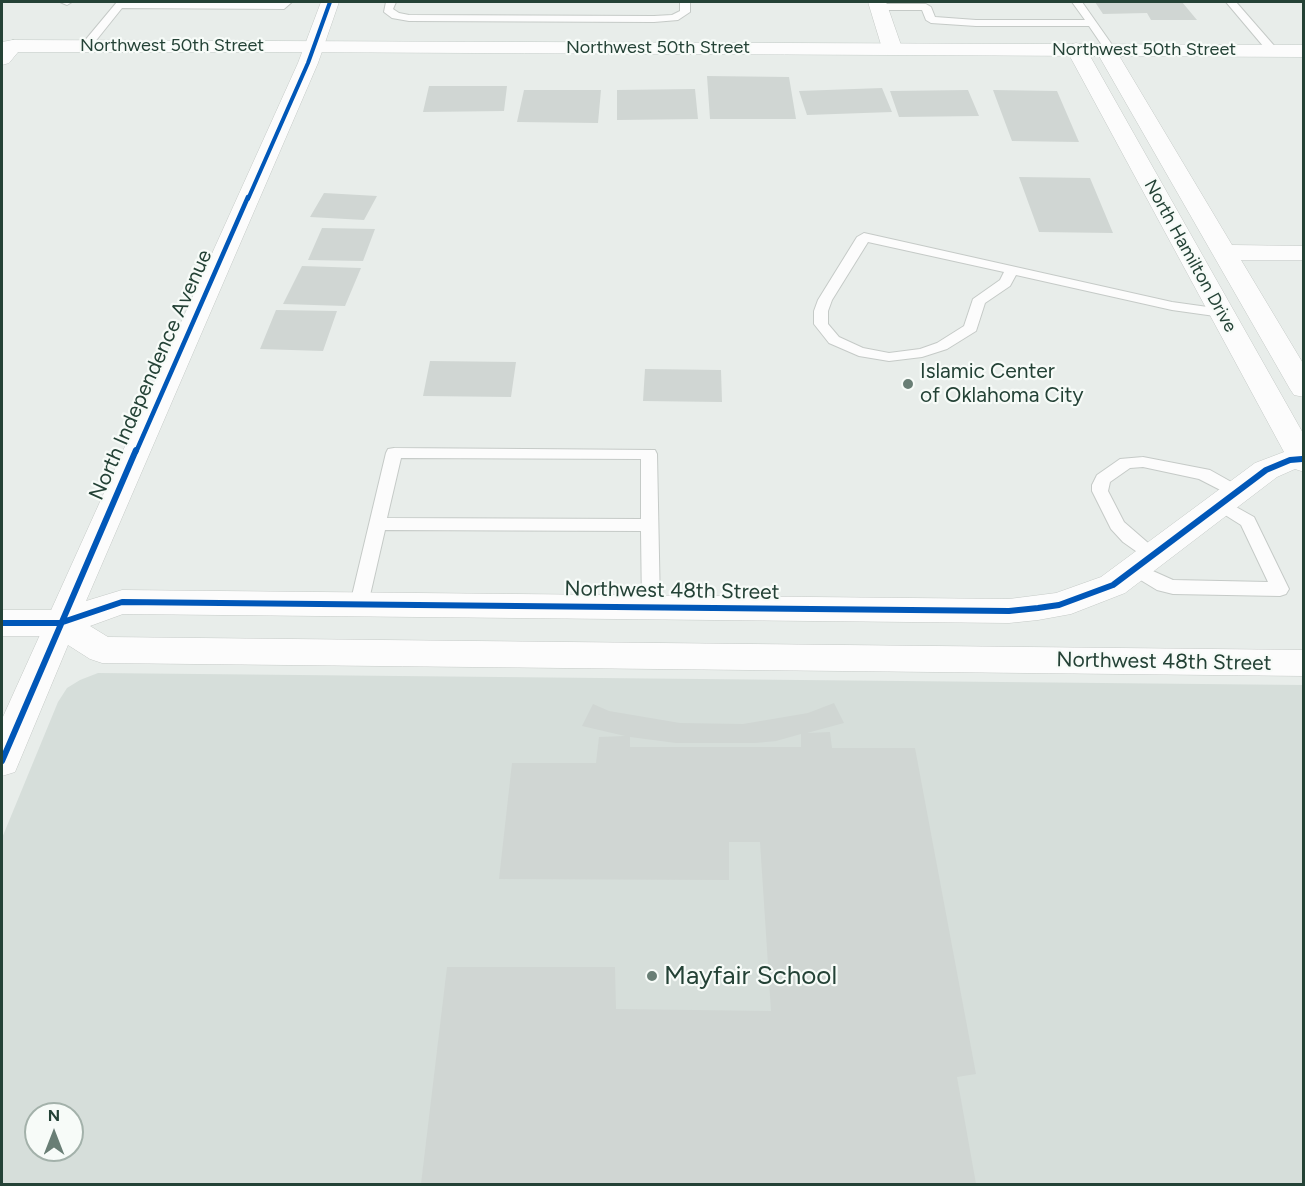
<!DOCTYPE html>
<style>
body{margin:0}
#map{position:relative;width:1305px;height:1186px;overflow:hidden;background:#e8edea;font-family:Figtree,sans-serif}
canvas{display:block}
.frame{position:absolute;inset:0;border:3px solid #244236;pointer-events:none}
.north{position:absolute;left:24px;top:1102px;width:60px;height:60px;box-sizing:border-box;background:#f7fbf8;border:2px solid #a3b1aa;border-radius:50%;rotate:0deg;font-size:16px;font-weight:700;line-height:24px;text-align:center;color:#244236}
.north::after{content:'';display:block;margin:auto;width:21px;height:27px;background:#697e75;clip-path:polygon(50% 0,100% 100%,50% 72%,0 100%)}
</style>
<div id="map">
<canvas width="1305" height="1186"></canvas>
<div class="frame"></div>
<div class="north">N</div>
</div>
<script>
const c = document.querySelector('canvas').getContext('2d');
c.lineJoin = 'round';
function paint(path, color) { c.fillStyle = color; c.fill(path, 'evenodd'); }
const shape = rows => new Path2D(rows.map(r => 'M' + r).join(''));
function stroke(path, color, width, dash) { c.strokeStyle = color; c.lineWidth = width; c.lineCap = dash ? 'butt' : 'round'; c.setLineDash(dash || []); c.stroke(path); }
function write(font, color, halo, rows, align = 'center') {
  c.font = font + ' Figtree,sans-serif'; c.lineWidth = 4.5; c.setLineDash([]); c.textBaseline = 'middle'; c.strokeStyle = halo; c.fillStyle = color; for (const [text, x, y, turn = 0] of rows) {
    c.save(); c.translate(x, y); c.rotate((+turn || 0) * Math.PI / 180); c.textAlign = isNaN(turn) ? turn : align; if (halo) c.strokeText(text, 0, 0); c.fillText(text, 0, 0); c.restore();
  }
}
paint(shape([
 [98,673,1303,685,1303,1184,2,1184,2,838,58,702,67,688,80,680],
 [36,1114,72,1114,72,1150,36,1150]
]), '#d6deda');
paint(shape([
 [1095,2,1182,2,1197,20,1151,20,1147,13,1103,14],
 [707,76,789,77,796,119,710,119],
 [429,86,507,86,504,111,423,112],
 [882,88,892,112,807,115,799,91],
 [695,89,698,119,617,120,617,90],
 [524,90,601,90,598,123,517,122],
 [968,90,979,116,899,117,890,91],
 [993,90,1057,91,1079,142,1012,141],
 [1019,177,1090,178,1113,233,1039,232],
 [324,193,377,196,364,220,310,217],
 [322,228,375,229,363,261,308,260],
 [302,266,361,268,345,306,283,304],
 [276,310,337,311,323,351,260,349],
 [430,361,516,362,511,397,423,396],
 [645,369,721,370,722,402,643,401],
 [834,703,844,723,807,733,830,732,832,748,915,748,976,1074,957,1077,976,1184,421,1184,447,967,615,967,616,1009,771,1011,760,842,729,842,729,880,499,879,512,763,596,763,599,737,625,736,582,726,593,704,609,711,680,723,743,724,808,713],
 [801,734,801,747,630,747,630,737,676,743,755,743,776,741]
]), '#d0d6d3');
const service = shape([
 [60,2,72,2,67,5,60,2],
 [117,2,281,3,292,2,284,9,122,8,90,48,82,48,82,44,117,2],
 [386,2,396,2,393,9,399,13,409,15,654,16,672,15,680,11,680,2,690,2,690,12,678,20,654,22,409,21,392,18,384,12,386,2],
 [1072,2,1082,2,1115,49,1114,51,1106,51,1089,26,976,26,931,23,926,20,922,10,879,10,874,7,879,4,926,4,931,7,935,17,976,20,1085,20,1072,2],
 [1226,2,1236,2,1277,49,1277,53,1269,53,1226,2],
 [864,233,1172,302,1222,309,1229,313,1222,317,1172,310,1016,275,1010,286,985,303,976,331,947,349,922,357,889,361,859,356,829,343,814,324,814,311,818,300,857,237,864,233],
 [868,242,1004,272,1000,280,973,299,964,326,937,343,920,349,889,353,863,348,839,337,828,324,828,311,832,300,868,242],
 [394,448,655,450,657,454,660,607,657,612,651,614,645,612,642,607,641,531,385,530,368,604,365,609,359,611,353,609,350,604,386,453,388,449,394,448],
 [401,458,641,459,641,519,387,518,401,458],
 [1143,457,1210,470,1242,488,1244,492,1242,496,1236,498,1199,479,1143,467,1130,468,1110,482,1108,491,1124,522,1162,555,1159,559,1153,561,1147,559,1123,542,1111,529,1092,491,1092,485,1097,475,1120,459,1143,457],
 [1220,498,1254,517,1289,589,1286,594,1280,596,1173,594,1157,590,1129,573,1126,569,1129,565,1135,563,1173,580,1268,582,1241,525,1214,508,1212,504,1214,500,1220,498]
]);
const minor = shape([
 [868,2,886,2,902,48,899,52,885,52,882,48,868,2],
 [13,40,20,42,23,46,9,63,2,65,2,47,6,42,13,40],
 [2,610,60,610,72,614,77,623,72,632,60,636,2,636,2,610]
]);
const tertiary = shape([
 [321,2,339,2,318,63,86,601,122,590,1009,599,1056,593,1101,577,1255,463,1284,452,1066,49,1069,45,1076,43,1083,45,1086,49,1304,435,1304,472,1295,469,1277,477,1125,593,1071,614,1038,620,1009,623,123,614,90,626,108,637,1304,650,1304,676,102,663,90,659,68,645,15,772,2,776,2,719,298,63,321,2],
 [1105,43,1112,45,1115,49,1232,245,1304,246,1304,260,1241,260,1304,365,1304,397,1294,395,1290,389,1095,49,1098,45,1105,43]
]);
const secondary = shape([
 [13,40,1304,45,1304,57,265,52,13,52,2,54,2,42,13,40]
]);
stroke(service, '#c5cac7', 2);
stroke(minor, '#c5cac7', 1);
stroke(tertiary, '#c5cac7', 1);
stroke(secondary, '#c3cbc7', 1);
paint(service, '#fcfcfc');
paint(minor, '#fcfcfc');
paint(tertiary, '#fcfcfc');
paint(secondary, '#fcfcfc');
stroke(shape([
 [248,199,308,63,330,2]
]), '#0057b8', 4);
stroke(shape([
 [136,452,248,197]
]), '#0057b8', 4.5);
stroke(shape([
 [2,623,60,623,122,602,1009,611,1038,608,1059,605,1113,585,1266,470,1290,460,1302,459],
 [2,761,136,450]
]), '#0057b8', 6);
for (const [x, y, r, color] of [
 [908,384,6,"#697e75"],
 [652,976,6,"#697e75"]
]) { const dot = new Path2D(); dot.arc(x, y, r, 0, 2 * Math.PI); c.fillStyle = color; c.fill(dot); stroke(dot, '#f7fbf8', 2); }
write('18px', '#244236', '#f7fbf8', [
 ["Northwest 50th Street",172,46],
 ["Northwest 50th Street",658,48],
 ["Northwest 50th Street",1144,50],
 ["North Hamilton Drive",1190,256,61]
]);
write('21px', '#244236', '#f7fbf8', [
 ["Islamic Center",920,372],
 ["of Oklahoma City",920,396]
], 'left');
write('21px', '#244236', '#f7fbf8', [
 ["North Independence Avenue",151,375,-66],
 ["Northwest 48th Street",672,591,1],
 ["Northwest 48th Street",1164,662,1]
]);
write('26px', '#244236', '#f7fbf8', [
 ["Mayfair School",664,976]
], 'left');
</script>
